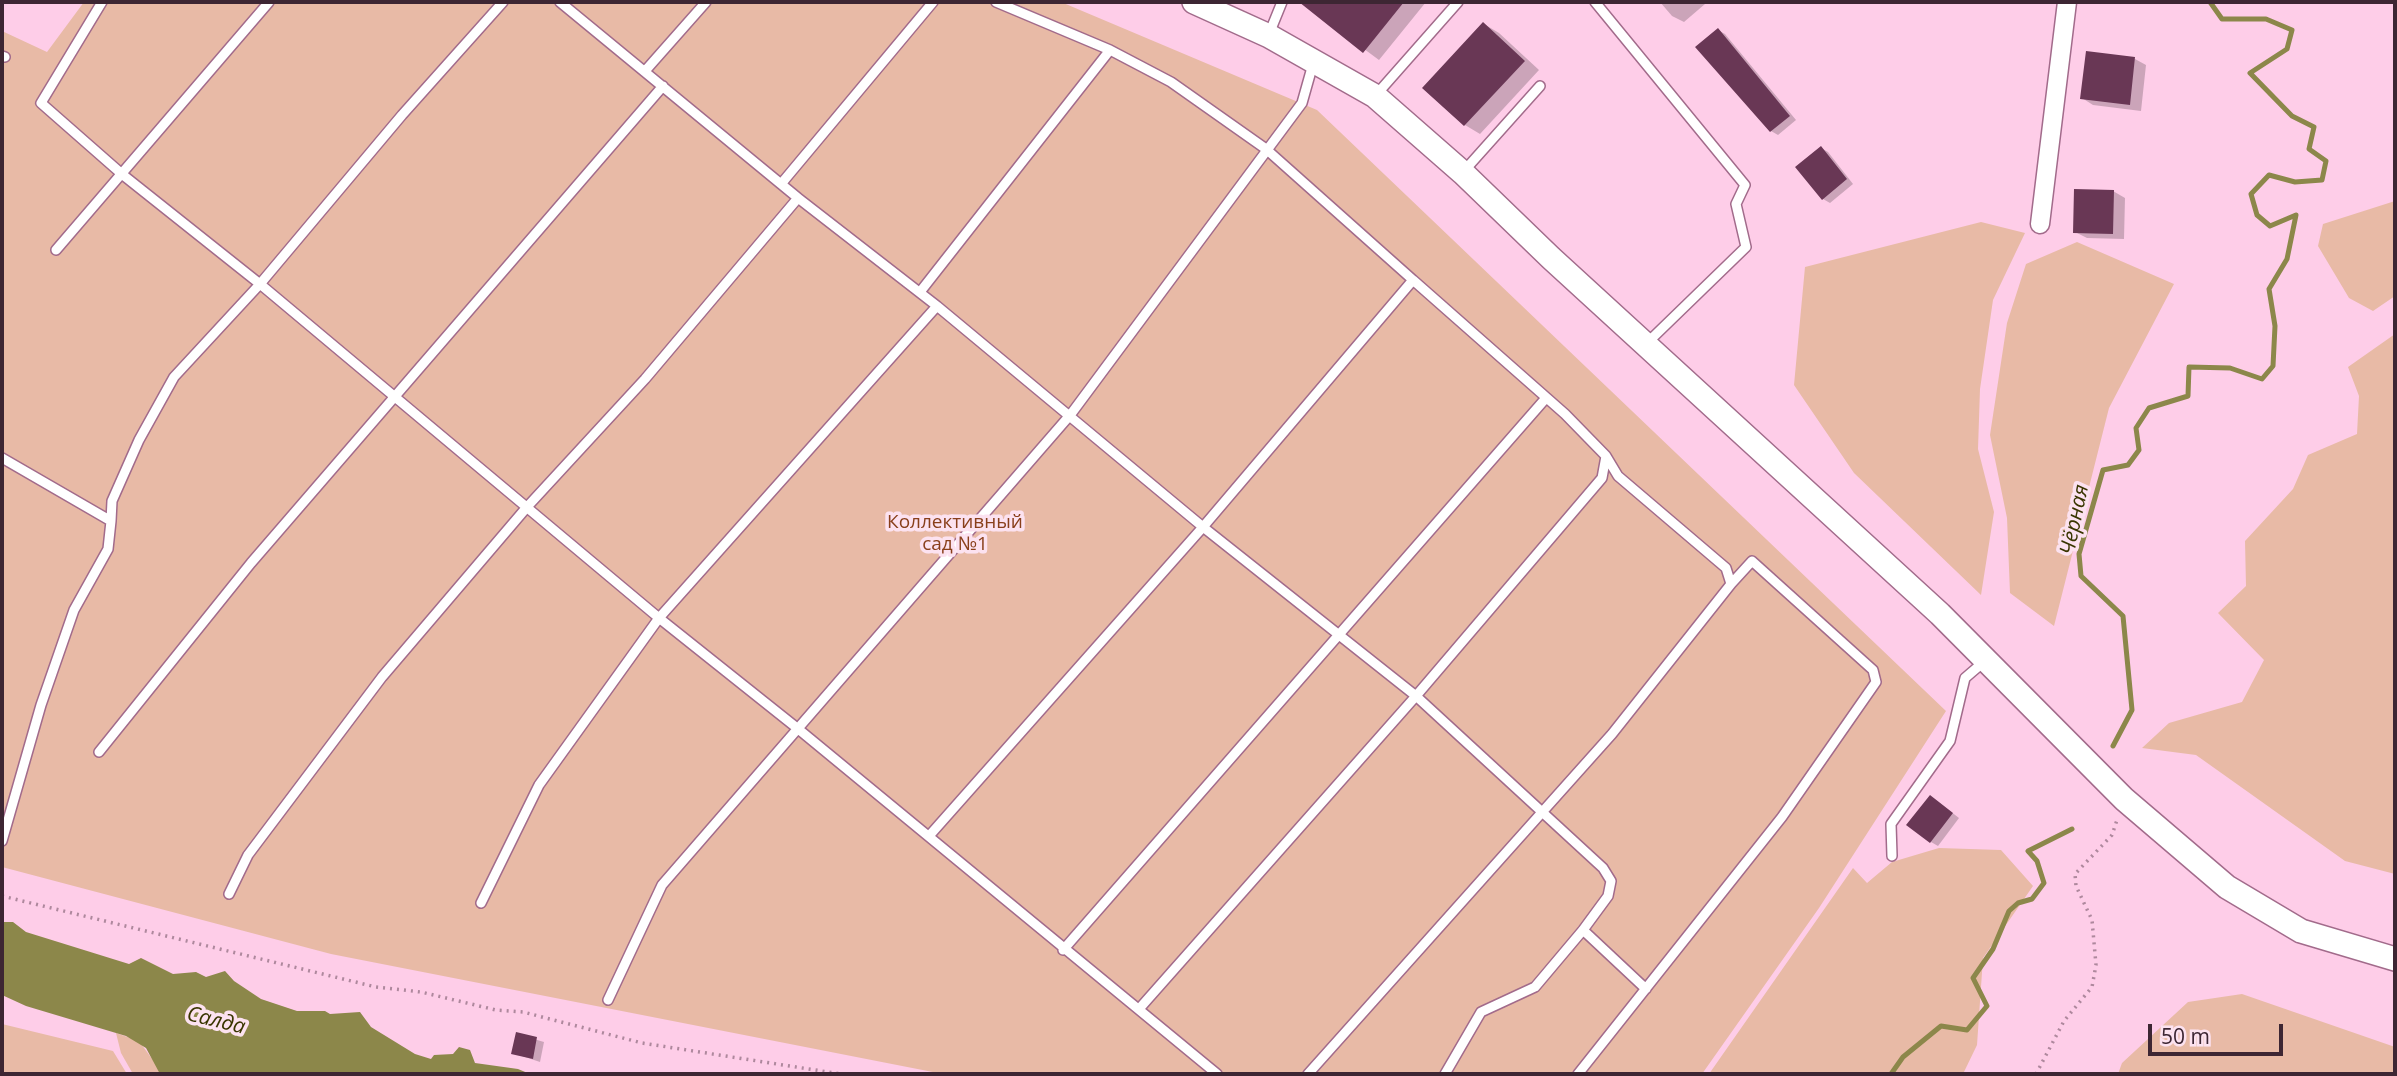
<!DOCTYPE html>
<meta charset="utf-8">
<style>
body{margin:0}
#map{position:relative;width:2397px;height:1076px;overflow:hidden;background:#fecde8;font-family:"Open Sans",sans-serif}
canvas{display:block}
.frame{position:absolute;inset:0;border:4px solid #3d2633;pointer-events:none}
.scale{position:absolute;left:2148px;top:1024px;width:135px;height:32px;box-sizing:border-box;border:4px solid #3d2633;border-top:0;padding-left:9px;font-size:21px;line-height:24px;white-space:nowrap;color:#3d2633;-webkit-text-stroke:5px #fce2f0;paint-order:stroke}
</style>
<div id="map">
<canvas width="2397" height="1076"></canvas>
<div class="frame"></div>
<div class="scale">50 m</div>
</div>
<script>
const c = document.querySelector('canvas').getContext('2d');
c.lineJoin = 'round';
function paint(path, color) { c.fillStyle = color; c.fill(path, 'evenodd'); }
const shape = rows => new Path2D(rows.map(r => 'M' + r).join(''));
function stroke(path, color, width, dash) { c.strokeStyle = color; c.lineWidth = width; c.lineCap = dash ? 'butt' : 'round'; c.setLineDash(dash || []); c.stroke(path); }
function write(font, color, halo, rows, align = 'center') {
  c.font = font + ' "Open Sans",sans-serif'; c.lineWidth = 7; c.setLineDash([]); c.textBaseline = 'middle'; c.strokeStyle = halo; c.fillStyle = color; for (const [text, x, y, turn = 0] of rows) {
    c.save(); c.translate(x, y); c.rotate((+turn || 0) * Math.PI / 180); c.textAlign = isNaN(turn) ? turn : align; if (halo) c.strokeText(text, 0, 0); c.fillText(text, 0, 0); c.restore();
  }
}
paint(shape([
 [84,2,1061,2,1317,110,1946,711,1819,908,1702,1074,943,1074,331,954,2,867,2,31,47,52],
 [2395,201,2395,296,2373,311,2349,298,2318,246,2323,224],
 [1981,222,2025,233,1993,300,1980,389,1978,449,1994,512,1981,595,1854,473,1794,385,1805,267],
 [2077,242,2174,284,2109,408,2054,626,2010,593,2007,518,1990,435,2007,323,2026,264],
 [2395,334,2395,874,2345,861,2196,755,2142,748,2169,723,2242,702,2264,660,2218,613,2246,586,2245,541,2293,489,2308,455,2357,434,2359,396,2348,367],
 [1939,848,2001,850,2033,886,1983,958,1977,1045,1963,1074,1709,1074,1853,868,1867,883,1892,862],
 [2242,994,2395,1047,2395,1074,2118,1074,2122,1063,2188,1002],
 [2,1024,113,1051,127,1074,2,1074],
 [116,1033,139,1041,163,1074,133,1074,121,1053]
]), '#e8baa6');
paint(shape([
 [2,922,13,922,26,932,129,964,141,958,173,974,196,972,206,977,225,971,234,981,261,999,297,1011,325,1011,330,1014,360,1012,371,1027,415,1054,431,1059,434,1055,453,1054,459,1047,470,1050,475,1063,518,1069,530,1074,160,1074,146,1048,126,1036,26,1006,2,995]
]), '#8c874a');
paint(shape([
 [1316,2,1426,2,1379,60,1310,9],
 [1660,2,1703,2,1705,4,1684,22,1672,16],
 [1484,24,1499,33,1539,70,1480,134,1465,125],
 [1718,30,1725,34,1796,120,1778,135,1771,131],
 [2087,53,2135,59,2146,65,2141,111,2093,105,2082,98],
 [1821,148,1828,152,1853,184,1830,203,1823,199],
 [2113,191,2125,198,2124,239,2087,238,2075,232],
 [1937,801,1959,818,1938,846,1931,842],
 [517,1034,544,1042,540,1062,513,1053]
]), '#0003');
stroke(shape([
 [2113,746,2132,710,2123,616,2081,576,2079,554,2103,470,2128,465,2139,450,2136,428,2149,408,2188,396,2189,367,2230,368,2262,379,2273,366,2275,326,2269,289,2287,259,2296,215,2270,226,2257,215,2251,194,2269,175,2295,182,2322,180,2326,161,2309,149,2314,127,2292,116,2250,73,2287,49,2292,30,2266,19,2222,19,2210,2],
 [1891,1074,1903,1057,1941,1026,1967,1030,1987,1006,1973,978,1993,949,2009,911,2018,903,2032,899,2044,883,2037,861,2028,851,2072,829]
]), '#8c874a', 5);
paint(shape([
 [1299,2,1404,2,1363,53],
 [1483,22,1525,61,1464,126,1422,88],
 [1718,28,1790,116,1770,132,1695,47],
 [2086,51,2135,57,2130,105,2080,99],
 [1821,146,1847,179,1822,200,1795,167],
 [2074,189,2114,190,2113,234,2073,233],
 [1930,795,1953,813,1930,843,1906,825],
 [516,1032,537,1037,533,1059,511,1054]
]), '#693755');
const service = shape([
 [102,2,41,103,123,175,260,284,659,618,797,728,1217,1074],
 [560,2,798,198,937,306,1203,527,1416,696,1603,868,1611,881,1608,896,1583,930,1535,987,1481,1012,1445,1074],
 [1595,2,1745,185,1736,204,1746,247,1646,344],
 [1269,34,1282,2],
 [2,56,5,57],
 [645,71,706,2],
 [1376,95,1458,2],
 [1464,171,1540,86],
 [781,184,933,2],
 [56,250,269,2],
 [920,292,1110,50],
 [2,458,111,521,108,549,74,610,41,705,2,841],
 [111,521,112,501,139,440,174,377,260,284,402,115,503,2],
 [99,752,251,563,663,86],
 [929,836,1203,527,1413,280,1266,149,1171,82,1110,50,996,2],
 [1892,856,1891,824,1950,741,1965,678,1986,660],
 [229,894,248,855,382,677,527,507,645,379,798,198],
 [481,903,539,785,659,618,937,306],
 [1583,930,1646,989],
 [1063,950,1546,398],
 [608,1000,662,885,1071,414,1302,103,1313,64],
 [1139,1009,1416,696,1602,478,1606,456,1565,414,1413,280],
 [1308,1074,1612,734,1731,584,1726,568,1618,476,1606,456],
 [1578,1074,1782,817,1876,682,1873,670,1752,561,1731,584]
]);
const minor = shape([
 [2040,224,2067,2]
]);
const tertiary = shape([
 [1194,2,1269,36,1375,96,1463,173,1551,258,1940,614,2124,799,2227,887,2301,931,2395,959]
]);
stroke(service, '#a26b8b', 12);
stroke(minor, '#a26b8b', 21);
stroke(tertiary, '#a26b8b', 26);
stroke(shape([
 [2,896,376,987,421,992,496,1010,523,1012,642,1043,841,1074],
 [2036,1074,2064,1021,2092,987,2096,965,2092,920,2076,886,2075,874,2112,835,2118,817]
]), '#ae889d', 3.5, [2, 5]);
stroke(service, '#fff', 9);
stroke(minor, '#fff', 18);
stroke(tertiary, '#fff', 23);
write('19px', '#893f1b', '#fce2f0', [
 ["Коллективный",955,523],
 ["сад №1",955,545]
]);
write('italic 21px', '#393501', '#fce2f0', [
 ["Чёрная",2075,520,-78],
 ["Салда",216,1021,14]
]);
</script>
